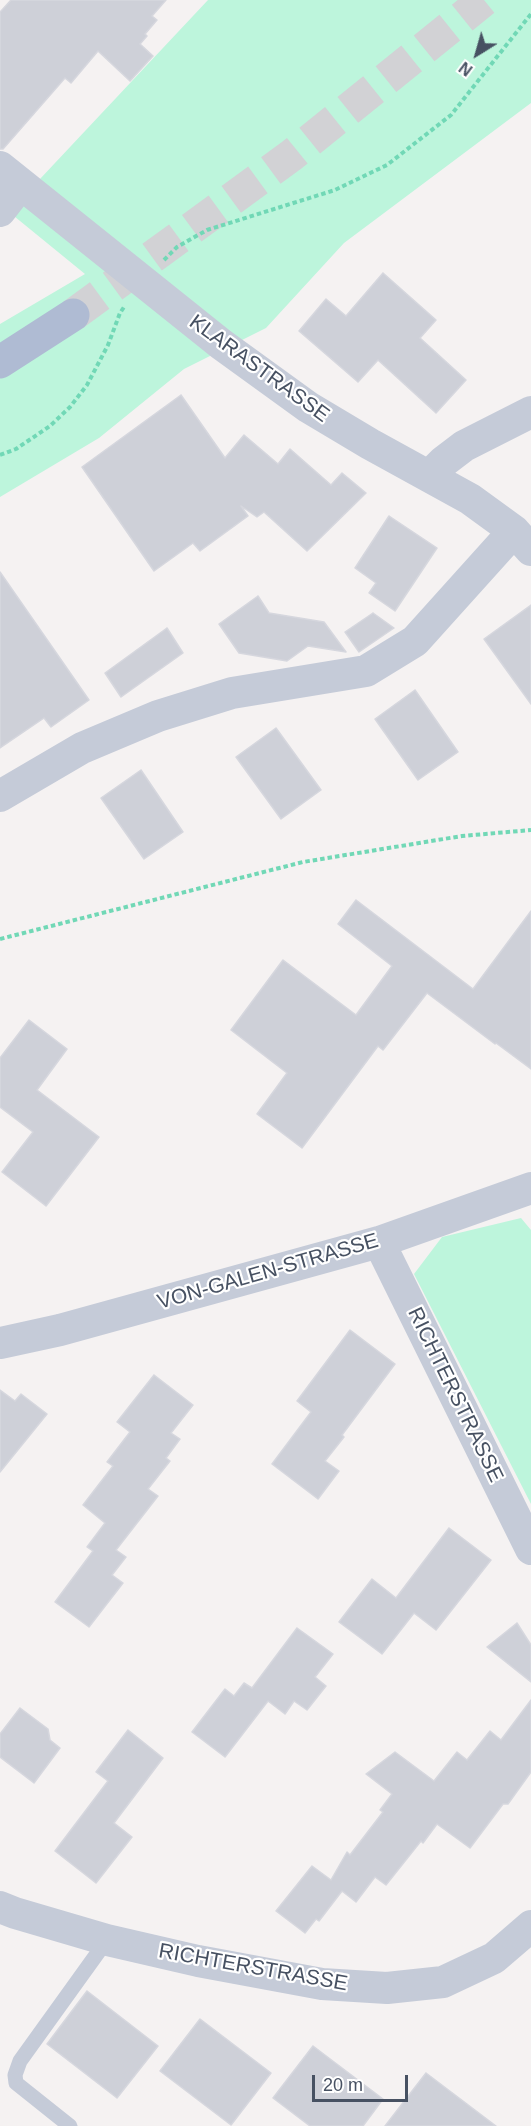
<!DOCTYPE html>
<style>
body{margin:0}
#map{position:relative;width:531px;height:2126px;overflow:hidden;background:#f5f2f2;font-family:Arial,sans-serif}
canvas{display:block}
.north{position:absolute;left:447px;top:24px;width:60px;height:60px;-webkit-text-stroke:4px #fff;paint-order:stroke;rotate:217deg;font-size:16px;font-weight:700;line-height:24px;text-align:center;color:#475162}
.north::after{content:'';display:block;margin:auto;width:21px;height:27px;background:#475162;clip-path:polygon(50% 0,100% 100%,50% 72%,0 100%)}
.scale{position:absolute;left:312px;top:2075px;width:96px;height:27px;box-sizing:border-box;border:3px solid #475162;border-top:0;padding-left:8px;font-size:18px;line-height:21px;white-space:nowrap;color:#475162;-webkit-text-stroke:4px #fff;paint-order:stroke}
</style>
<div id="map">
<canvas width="531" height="2126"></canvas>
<div class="north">N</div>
<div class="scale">20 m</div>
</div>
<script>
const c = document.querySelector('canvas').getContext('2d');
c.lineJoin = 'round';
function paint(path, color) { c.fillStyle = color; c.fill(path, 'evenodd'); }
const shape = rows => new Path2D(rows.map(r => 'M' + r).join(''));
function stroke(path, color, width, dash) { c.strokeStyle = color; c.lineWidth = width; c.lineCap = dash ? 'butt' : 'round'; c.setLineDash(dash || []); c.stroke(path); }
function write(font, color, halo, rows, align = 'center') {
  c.font = font + ' Arial,sans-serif'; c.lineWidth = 4.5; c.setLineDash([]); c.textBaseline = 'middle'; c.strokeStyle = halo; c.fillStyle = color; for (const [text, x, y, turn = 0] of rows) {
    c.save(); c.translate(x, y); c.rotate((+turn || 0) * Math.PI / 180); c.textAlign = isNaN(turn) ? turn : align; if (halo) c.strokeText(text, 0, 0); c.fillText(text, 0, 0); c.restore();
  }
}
paint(shape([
 [208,0,531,0,531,103,344,243,266,328,184,369,99,438,0,497,0,324,85,274,9,212],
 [521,1218,531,1230,531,1504,414,1274,442,1237]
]), '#bdf5dc');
const building = shape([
 [11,0,166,0,152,16,157,20,145,34,147,36,140,44,153,56,130,81,98,51,71,83,65,78,3,149,0,149,0,12,11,0],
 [383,273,436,320,420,338,466,380,436,413,378,360,358,382,299,331,326,299,346,316,383,273],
 [181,395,225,458,244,435,278,464,290,449,331,485,342,473,366,493,307,551,264,512,257,517,241,506,248,516,200,551,193,543,154,571,82,467,181,395],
 [389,516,437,548,395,611,369,593,376,583,355,568,389,516],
 [0,572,89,700,51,727,44,718,0,748,0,572],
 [258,596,269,613,324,622,346,652,308,646,287,661,239,653,219,624,258,596],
 [531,605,531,704,484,639,531,605],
 [373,613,394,628,359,652,345,632,373,613],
 [167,628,183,653,121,697,105,673,167,628],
 [415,690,458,752,418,780,375,719,415,690],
 [276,728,321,790,281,819,236,757,276,728],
 [141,770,183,832,144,859,101,798,141,770],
 [356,900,473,989,531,911,531,1069,496,1043,495,1044,427,993,383,1050,378,1046,302,1148,257,1114,287,1073,231,1030,283,960,356,1015,392,966,338,924,356,900],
 [29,1020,67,1049,37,1090,99,1137,46,1206,2,1172,33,1132,0,1107,0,1058,29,1020],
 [350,1330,395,1364,342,1435,344,1437,325,1461,339,1471,318,1499,272,1464,311,1412,297,1401,350,1330],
 [154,1375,193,1405,171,1433,180,1439,166,1458,170,1461,148,1489,158,1496,116,1550,126,1557,112,1575,123,1583,89,1627,55,1602,93,1551,87,1547,105,1523,83,1505,113,1466,107,1462,130,1432,117,1422,154,1375],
 [0,1390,15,1401,21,1394,47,1414,0,1472,0,1390],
 [449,1528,491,1560,436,1630,414,1613,382,1654,339,1622,372,1579,396,1598,449,1528],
 [517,1623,531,1645,531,1682,487,1647,517,1623],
 [297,1628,333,1654,315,1677,326,1686,307,1710,294,1701,285,1714,268,1701,225,1757,192,1732,225,1689,234,1696,244,1683,252,1688,297,1628],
 [531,1700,531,1772,508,1804,503,1804,470,1848,437,1824,423,1843,421,1841,386,1885,375,1877,356,1902,342,1891,319,1921,316,1919,305,1933,276,1911,312,1866,331,1880,347,1852,350,1855,383,1812,380,1810,392,1794,366,1774,395,1752,434,1781,457,1752,467,1760,490,1731,501,1740,531,1700],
 [20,1708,48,1729,50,1740,60,1748,34,1783,0,1757,0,1734,20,1708],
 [128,1730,163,1758,114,1823,132,1837,96,1883,55,1851,108,1781,96,1772,128,1730],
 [87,1991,158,2046,117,2098,47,2044,87,1991],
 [200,2019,271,2073,231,2125,160,2071,200,2019],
 [313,2046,383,2099,363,2126,310,2126,273,2098,313,2046],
 [426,2073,496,2126,385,2126,426,2073]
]);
paint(building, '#ced0d8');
stroke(building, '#d6d7de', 1.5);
stroke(shape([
 [73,315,292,155,484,0]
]), '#d2d2d5', 33, [33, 16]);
stroke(shape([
 [164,260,177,247,207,230,335,190,387,165,451,115,531,14],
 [0,455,16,449,50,426,70,407,87,385,108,345,120,313,124,307],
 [0,939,303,862,462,836,531,830]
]), '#71d8b6', 4, [4.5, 3]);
stroke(shape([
 [70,2126,16,2083,15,2075,20,2061,107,1940]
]), '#c5cbd8', 15);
stroke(shape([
 [0,167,221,344,308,407,370,444,470,499,514,531,531,550],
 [0,211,21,184],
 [430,475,443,462,464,446,531,412],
 [0,796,82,748,158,716,232,693,366,671,415,641,514,531],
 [379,1242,531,1549],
 [0,1343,60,1330,379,1242,531,1188],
 [0,1907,15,1913,107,1940,198,1961,322,1984,387,1988,443,1982,494,1958,531,1926]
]), '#c5cbd8', 32);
stroke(shape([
 [0,362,73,315]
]), '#afbbd3', 33);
write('21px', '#475162', '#fff', [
 ["KLARASTRASSE",259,369,36],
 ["VON-GALEN-STRASSE",268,1272,-16],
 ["RICHTERSTRASSE",455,1395,64],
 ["RICHTERSTRASSE",253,1968,10]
]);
</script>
